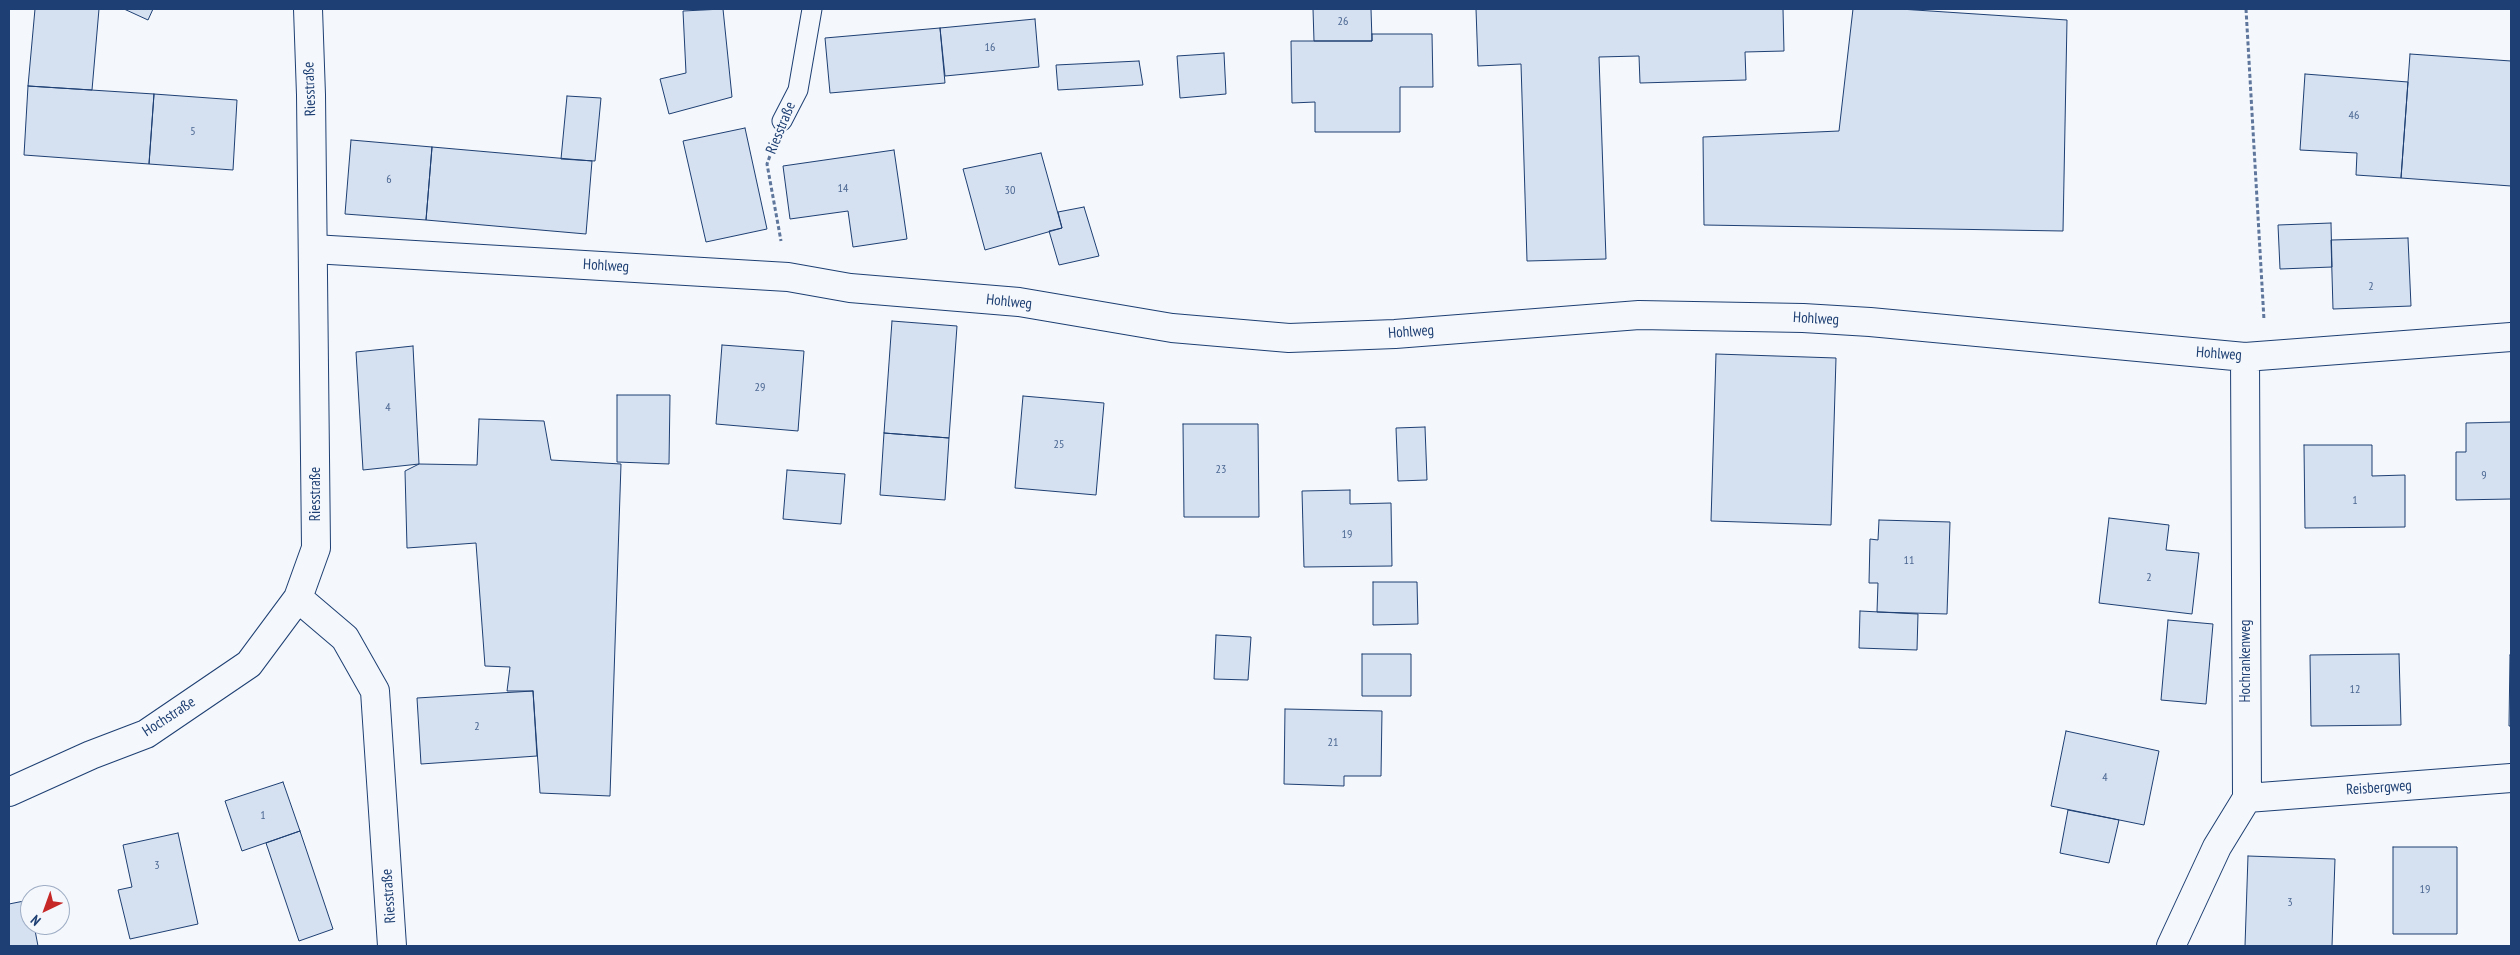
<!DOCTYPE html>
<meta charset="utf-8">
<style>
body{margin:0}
#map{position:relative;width:2520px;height:955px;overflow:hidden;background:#f4f7fb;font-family:"PT Sans Narrow",sans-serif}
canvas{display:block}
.frame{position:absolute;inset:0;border:10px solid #1d3f73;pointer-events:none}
.north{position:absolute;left:20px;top:885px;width:50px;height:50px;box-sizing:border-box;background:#f4f7fb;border:1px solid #9eadc5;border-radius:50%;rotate:222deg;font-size:14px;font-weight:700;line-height:20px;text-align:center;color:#1d3f73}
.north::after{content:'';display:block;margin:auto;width:18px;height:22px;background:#c62828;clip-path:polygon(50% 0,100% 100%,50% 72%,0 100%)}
</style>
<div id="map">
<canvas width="2520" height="955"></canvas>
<div class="frame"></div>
<div class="north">N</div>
</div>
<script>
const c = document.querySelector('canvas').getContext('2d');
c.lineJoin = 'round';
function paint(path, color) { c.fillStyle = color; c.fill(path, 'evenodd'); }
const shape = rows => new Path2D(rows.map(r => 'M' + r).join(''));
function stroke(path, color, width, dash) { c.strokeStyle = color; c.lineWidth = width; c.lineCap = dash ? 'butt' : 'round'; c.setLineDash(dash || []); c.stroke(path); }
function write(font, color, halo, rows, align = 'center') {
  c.font = font + ' "PT Sans Narrow",sans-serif'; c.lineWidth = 4; c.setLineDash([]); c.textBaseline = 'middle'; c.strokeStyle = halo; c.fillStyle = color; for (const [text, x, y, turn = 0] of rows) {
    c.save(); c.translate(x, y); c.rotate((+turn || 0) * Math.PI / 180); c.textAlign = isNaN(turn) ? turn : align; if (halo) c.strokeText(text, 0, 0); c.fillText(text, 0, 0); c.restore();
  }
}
const building = shape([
 [35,9,99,9,92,90,28,86,35,9],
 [124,9,153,9,148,20,124,9],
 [723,9,732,97,669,114,660,79,686,73,683,11,723,9],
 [1313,9,1371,9,1372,41,1314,41,1313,9],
 [1476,9,1783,9,1784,51,1745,52,1746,80,1640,83,1639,56,1599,57,1606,259,1527,261,1521,64,1478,66,1476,9],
 [1853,9,1900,9,2067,20,2063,231,1704,225,1703,137,1839,131,1853,9],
 [1035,19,1039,67,945,76,940,28,1035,19],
 [940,28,945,83,830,93,825,38,940,28],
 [1372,34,1432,34,1433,87,1400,87,1400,132,1315,132,1315,102,1292,103,1291,41,1372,41,1372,34],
 [1224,53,1226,94,1180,98,1177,56,1224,53],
 [2410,54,2511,61,2511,186,2401,178,2410,54],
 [1139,61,1143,85,1058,90,1056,65,1139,61],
 [2305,74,2408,82,2401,178,2356,175,2357,153,2300,150,2305,74],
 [28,86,154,94,149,164,24,155,28,86],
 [154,94,237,100,233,170,149,164,154,94],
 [567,96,601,98,595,161,561,159,567,96],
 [745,128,767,229,706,242,683,141,745,128],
 [351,140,432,147,426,220,345,214,351,140],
 [432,147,592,161,586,234,426,220,432,147],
 [894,150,907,239,853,247,848,211,790,219,783,166,894,150],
 [1041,153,1062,228,985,250,963,169,1041,153],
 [1084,207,1099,256,1059,265,1049,231,1062,228,1058,212,1084,207],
 [2331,223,2332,267,2280,269,2278,225,2331,223],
 [2408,238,2411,306,2333,309,2331,240,2408,238],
 [892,321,957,326,949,438,884,433,892,321],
 [722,345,804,351,798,431,716,424,722,345],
 [413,346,419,464,363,470,356,352,413,346],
 [1716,354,1836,358,1831,525,1711,521,1716,354],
 [617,395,670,395,669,464,617,462,617,395],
 [1023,396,1104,403,1096,495,1015,488,1023,396],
 [479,419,544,421,551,460,621,464,610,796,540,793,533,691,507,691,510,667,485,666,476,543,407,548,405,471,419,464,477,465,479,419],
 [2511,422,2511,499,2456,500,2456,452,2466,452,2466,423,2511,422],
 [1183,424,1258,424,1259,517,1184,517,1183,424],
 [1425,427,1427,480,1398,481,1396,428,1425,427],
 [884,433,949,438,945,500,880,495,884,433],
 [2304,445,2372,445,2372,476,2405,475,2405,527,2305,528,2304,445],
 [787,470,845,474,841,524,783,519,787,470],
 [1350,490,1350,504,1391,503,1392,566,1304,567,1302,491,1350,490],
 [2109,518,2169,525,2166,550,2199,553,2192,614,2099,603,2109,518],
 [1879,520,1950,522,1947,614,1877,612,1878,583,1869,583,1870,539,1878,540,1879,520],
 [1373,582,1417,582,1418,624,1373,625,1373,582],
 [1860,611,1918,614,1917,650,1859,648,1860,611],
 [2168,620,2213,624,2206,704,2161,700,2168,620],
 [1216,635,1251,637,1248,680,1214,679,1216,635],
 [1362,654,1411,654,1411,696,1362,696,1362,654],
 [2399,654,2401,725,2311,726,2310,655,2399,654],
 [2510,655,2511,655,2511,726,2509,726,2510,655],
 [533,691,537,756,421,764,417,698,533,691],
 [1285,709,1382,711,1381,776,1344,776,1344,786,1284,784,1285,709],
 [2066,731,2159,751,2144,825,2051,806,2066,731],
 [283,782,300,831,242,851,225,801,283,782],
 [2068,810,2119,820,2109,863,2060,853,2068,810],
 [300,831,333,929,299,941,266,843,300,831],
 [178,833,198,924,130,939,118,890,132,887,123,845,178,833],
 [2393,847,2457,847,2457,934,2393,934,2393,847],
 [2248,856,2335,859,2332,946,2245,946,2248,856],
 [29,900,30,925,34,925,38,946,9,946,9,904,29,900]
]);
paint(building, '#d5e0f0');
stroke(building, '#1d3f73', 1);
const lane = shape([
 [782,121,798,90,812,9]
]);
const street = shape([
 [313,249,788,277,850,288,1019,302,1172,328,1289,338,1395,334,1639,315,1803,318,1870,322,2245,357,2511,337],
 [2247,798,2511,778],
 [2171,946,2217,847,2247,798,2245,357]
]);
const secondary = shape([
 [298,598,345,638,375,691,392,946],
 [9,792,91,755,146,734,249,664,298,598,316,548,311,95,308,9]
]);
stroke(lane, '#1d3f73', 21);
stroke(street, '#1d3f73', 30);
stroke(secondary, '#1d3f73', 30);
stroke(shape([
 [2246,9,2264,320],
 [772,150,767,164,781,241]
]), '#5e769c', 3, [4, 2.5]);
stroke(lane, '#f4f7fb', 19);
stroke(street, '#f4f7fb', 28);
stroke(secondary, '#f4f7fb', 28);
write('12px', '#4b6792', null, [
 ["26",1343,22],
 ["16",990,48],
 ["46",2354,116],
 ["5",193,132],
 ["6",389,180],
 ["14",843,189],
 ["30",1010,191],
 ["2",2371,287],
 ["29",760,388],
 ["4",388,408],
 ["25",1059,445],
 ["23",1221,470],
 ["9",2484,476],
 ["1",2355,501],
 ["19",1347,535],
 ["11",1909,561],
 ["2",2149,578],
 ["12",2355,690],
 ["2",477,727],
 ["21",1333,743],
 ["4",2105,778],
 ["1",263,816],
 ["3",157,866],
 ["19",2425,890],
 ["3",2290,903]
]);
write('15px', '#1d3f73', '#f4f7fb', [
 ["Riesstraße",310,89,-92],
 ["Riesstraße",781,128,-68],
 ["Hohlweg",606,266,3],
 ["Hohlweg",1009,302,6],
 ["Hohlweg",1816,319,3],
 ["Hohlweg",1411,332,-4],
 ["Hohlweg",2219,354,4],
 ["Riesstraße",316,494,-90],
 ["Hochrankenweg",2246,661,-90],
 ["Hochstraße",169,717,-33],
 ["Reisbergweg",2379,788,-4],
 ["Riesstraße",389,896,-94]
]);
</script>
